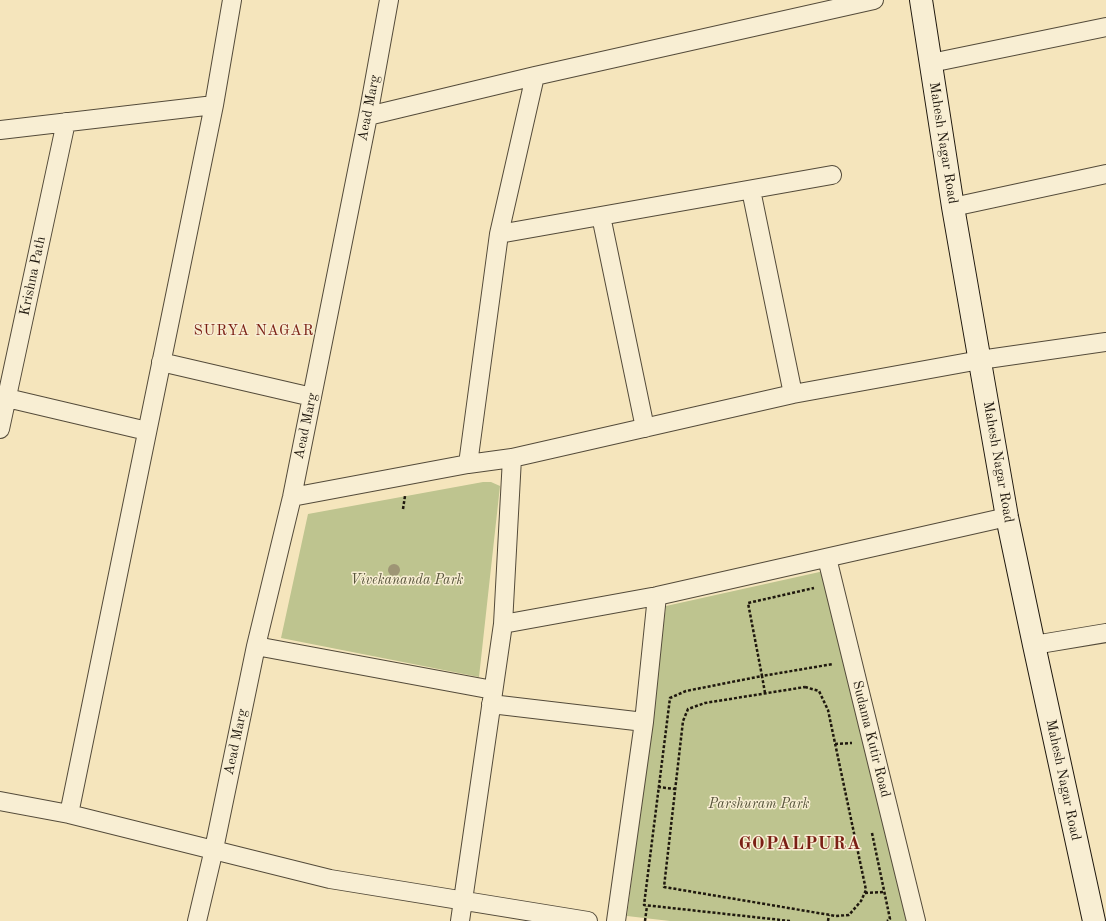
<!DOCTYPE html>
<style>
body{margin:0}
canvas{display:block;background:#f5e5bc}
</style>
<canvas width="1106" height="921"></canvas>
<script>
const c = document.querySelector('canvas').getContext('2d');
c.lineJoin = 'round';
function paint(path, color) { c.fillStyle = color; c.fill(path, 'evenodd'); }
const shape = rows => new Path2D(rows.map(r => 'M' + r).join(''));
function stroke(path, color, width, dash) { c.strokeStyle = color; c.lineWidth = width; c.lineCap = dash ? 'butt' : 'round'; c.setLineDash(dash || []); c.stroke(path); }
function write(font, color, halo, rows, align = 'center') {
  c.font = font + ' "Old Standard TT",serif'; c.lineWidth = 3; c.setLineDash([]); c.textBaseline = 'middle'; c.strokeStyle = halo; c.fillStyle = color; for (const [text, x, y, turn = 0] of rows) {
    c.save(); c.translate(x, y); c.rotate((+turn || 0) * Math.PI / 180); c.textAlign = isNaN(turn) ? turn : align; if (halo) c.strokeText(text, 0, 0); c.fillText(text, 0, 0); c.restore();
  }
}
paint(shape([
 [483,482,491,482,500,486,479,677,281,638,308,514],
 [824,571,906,921,670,921,627,916,666,606]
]), '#bec48f');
const street = shape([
 [931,63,1106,27],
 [368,116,535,76,874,0],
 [0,130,214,105],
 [751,190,793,394],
 [953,207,1106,174],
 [601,216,645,428],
 [499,234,832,175],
 [161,362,312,397],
 [7,398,147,431],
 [0,429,66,122],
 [468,464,499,234,535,76],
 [292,497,468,464,512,458,793,394,980,360,1106,342],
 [827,558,916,921],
 [503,624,657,596,1007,517],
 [1034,645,1106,633],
 [256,646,493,690],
 [491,704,644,722],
 [0,801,69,814,330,879,588,921],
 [69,814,214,105,232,0],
 [197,921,214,849,256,646,292,497,368,116,389,0],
 [460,921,503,624,512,458],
 [616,921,644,722,657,596]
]);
const secondary = shape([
 [921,0,953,207,1007,517,1034,645,1094,921]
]);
stroke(street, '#544b3a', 20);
stroke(secondary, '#1f180e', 24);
stroke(shape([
 [403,509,405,496],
 [805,687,819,691,828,710,866,890,861,901,849,915,836,916,664,887,683,721,688,709,705,703,805,687],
 [765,693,762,676,833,664],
 [835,744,852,743],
 [658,787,675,789],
 [872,833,890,919,887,921],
 [865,893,884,892],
 [645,921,647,906],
 [790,921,644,905,670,698,686,691,762,676,748,603,814,588],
 [828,921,829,915]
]), '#1f180e', 2.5, [3, 2]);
stroke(street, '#f8eed3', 18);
stroke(secondary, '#f8eed3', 22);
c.fillStyle = '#9e9575';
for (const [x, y] of [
 [394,570]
]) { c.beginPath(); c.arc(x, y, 6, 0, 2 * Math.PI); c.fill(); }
write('14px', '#1f180e', '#f8eed3', [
 ["Aead Marg",369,108,-79],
 ["Mahesh Nagar Road",943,143,81],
 ["Krishna Path",33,276,-78],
 ["Aead Marg",306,426,-78],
 ["Mahesh Nagar Road",998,462,80],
 ["Sudama Kutir Road",871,739,76],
 ["Aead Marg",236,742,-78],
 ["Mahesh Nagar Road",1063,780,78]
]);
write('italic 14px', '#57543b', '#f8eed3', [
 ["Vivekananda Park",407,580],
 ["Parshuram Park",759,804]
]);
c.letterSpacing = '1px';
write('15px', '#7a1f14', '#f8eed3', [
 ["SURYA NAGAR",254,331]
]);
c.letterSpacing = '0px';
c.letterSpacing = '1px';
write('bold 18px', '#7a1f14', '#f8eed3', [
 ["GOPALPURA",800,844]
]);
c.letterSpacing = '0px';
</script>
